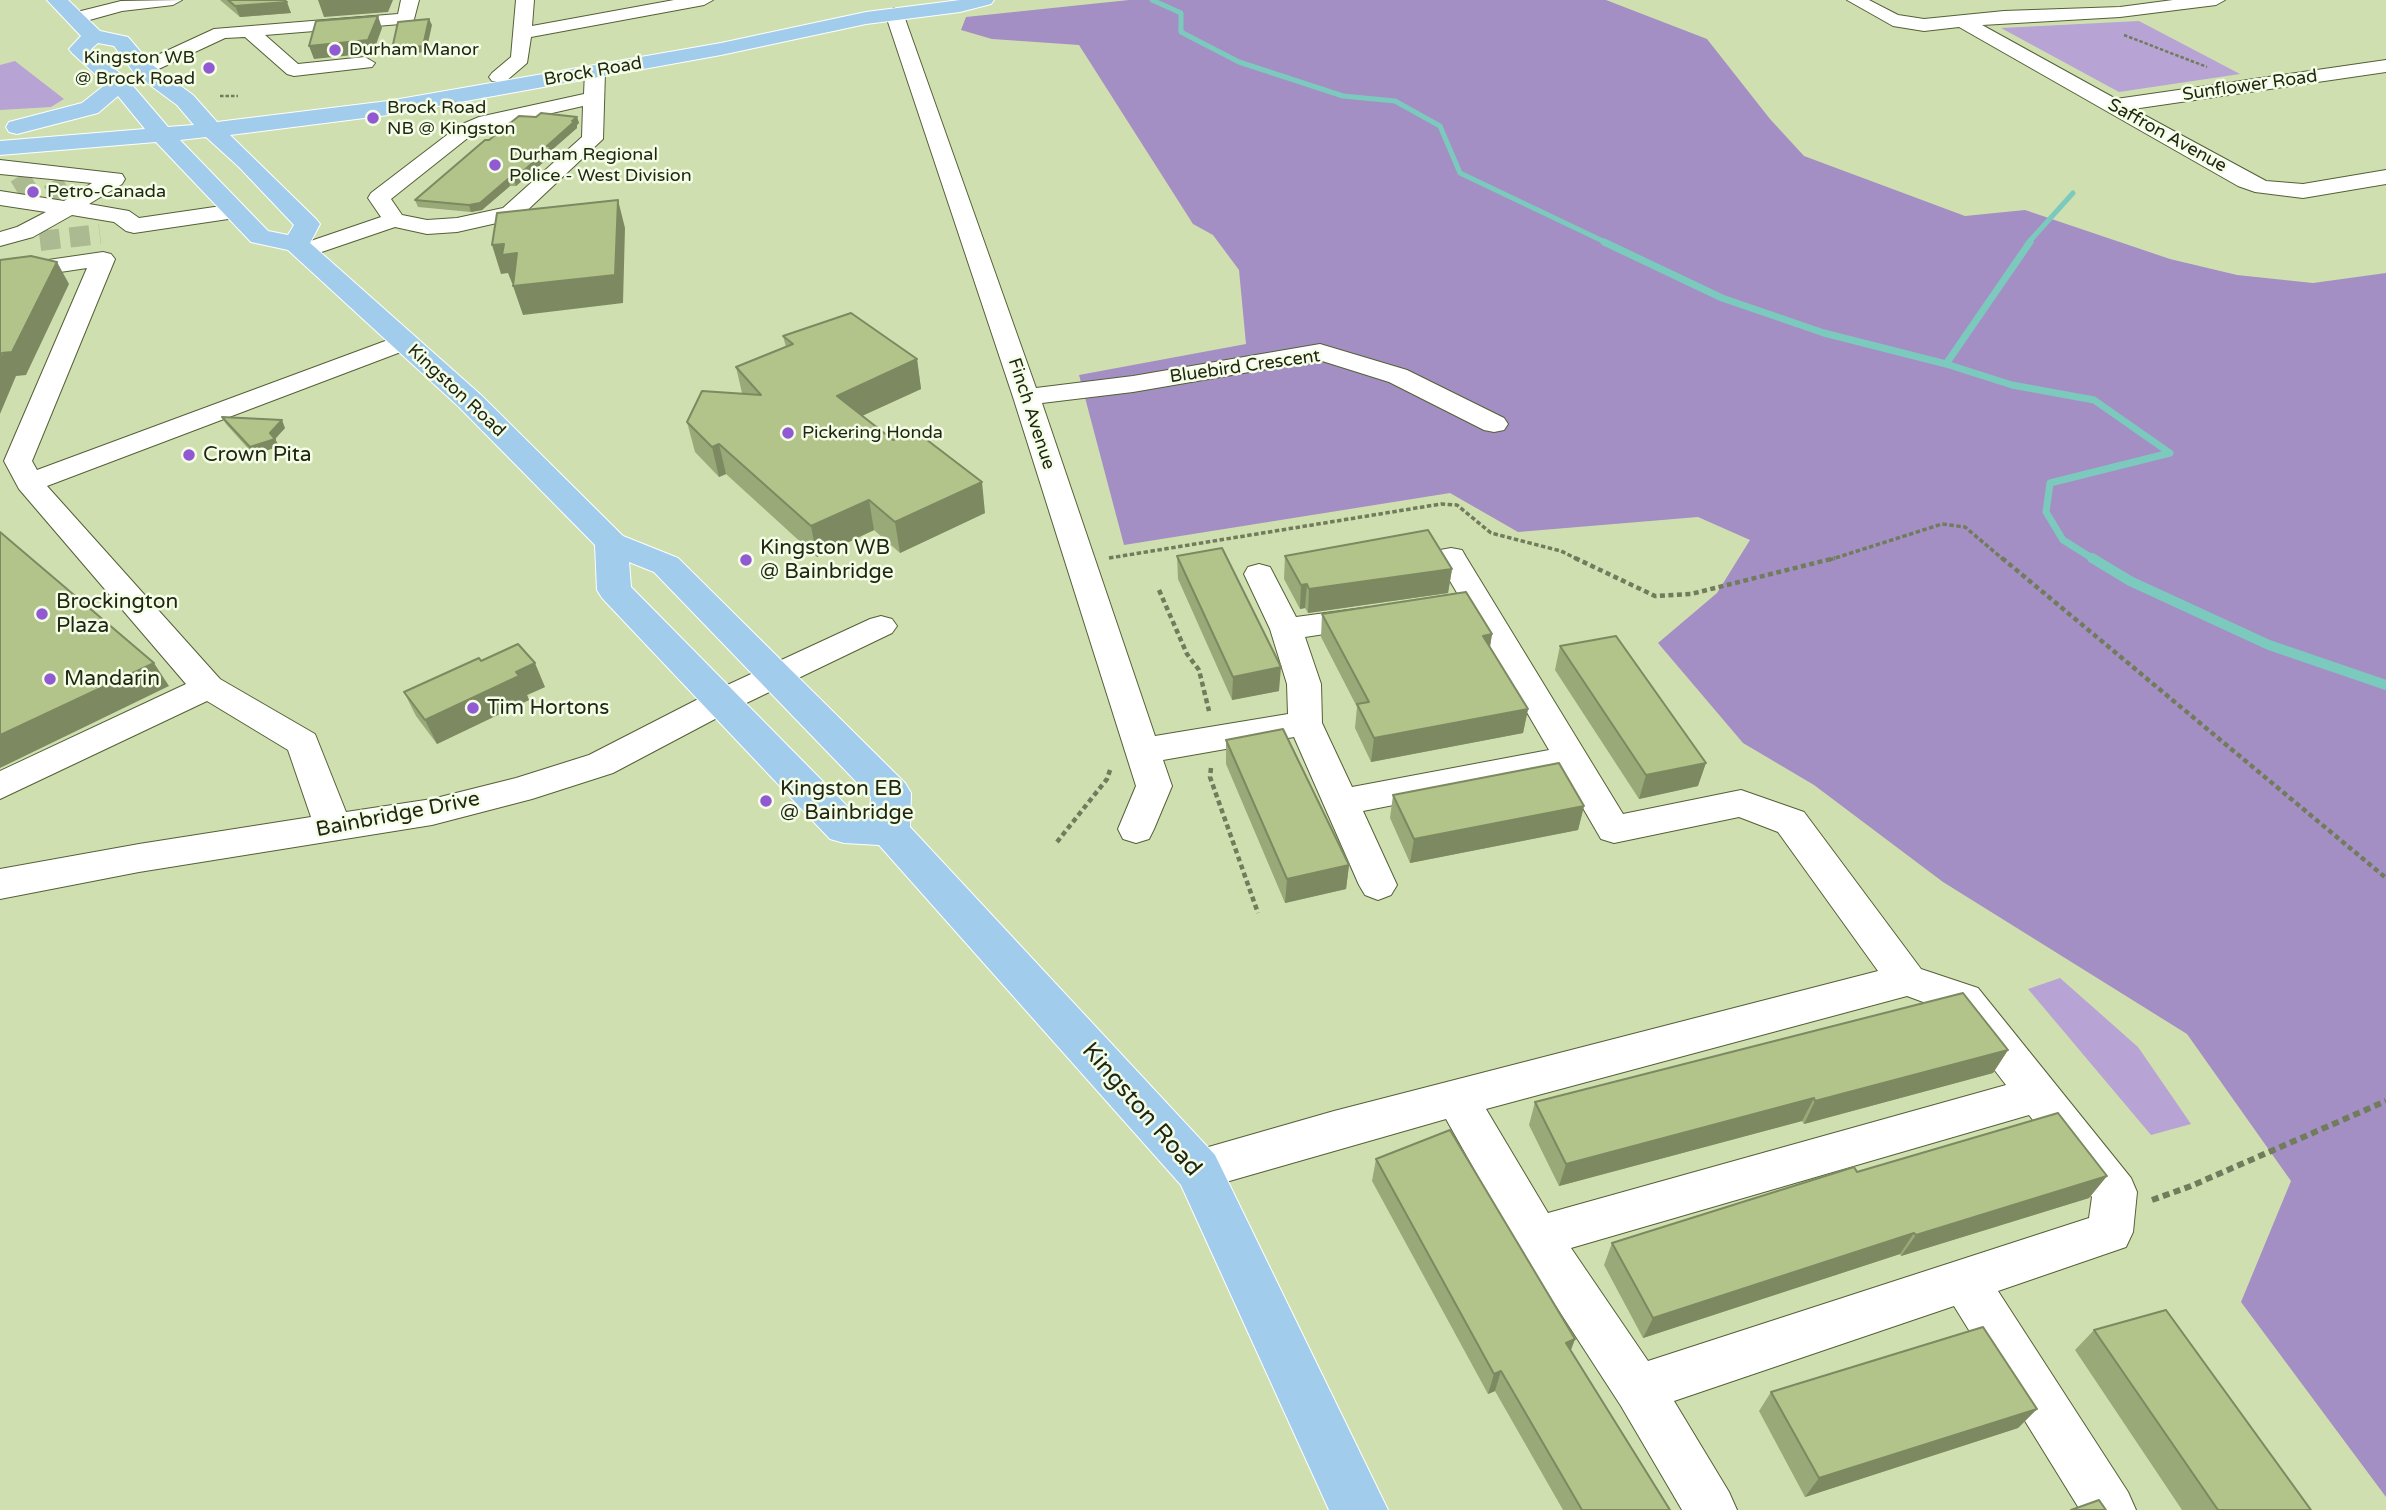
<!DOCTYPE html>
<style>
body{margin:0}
canvas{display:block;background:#cfdfb0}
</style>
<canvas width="2386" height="1510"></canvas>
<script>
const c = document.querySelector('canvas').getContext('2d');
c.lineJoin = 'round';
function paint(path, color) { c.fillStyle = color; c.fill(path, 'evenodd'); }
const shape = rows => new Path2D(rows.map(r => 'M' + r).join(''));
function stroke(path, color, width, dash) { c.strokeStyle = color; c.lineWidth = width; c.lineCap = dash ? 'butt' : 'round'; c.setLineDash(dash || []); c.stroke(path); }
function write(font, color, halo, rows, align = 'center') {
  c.font = font + ' "Varela Round",sans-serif'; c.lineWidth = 5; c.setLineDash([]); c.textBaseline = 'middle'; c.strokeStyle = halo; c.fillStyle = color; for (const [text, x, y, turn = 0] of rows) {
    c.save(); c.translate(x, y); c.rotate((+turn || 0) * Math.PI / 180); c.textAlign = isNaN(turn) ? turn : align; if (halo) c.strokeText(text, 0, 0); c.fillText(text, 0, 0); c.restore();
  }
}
paint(shape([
 [2139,21,2240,74,2119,92,2001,28],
 [15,61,64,99,51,107,0,110,0,65],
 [2060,978,2138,1047,2191,1124,2151,1135,2028,989]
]), '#b7a4d4');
paint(shape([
 [1129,0,1606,0,1707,39,1770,119,1804,156,1965,216,2025,210,2170,259,2237,275,2313,283,2386,273,2386,1497,2241,1302,2291,1181,2187,1034,1943,882,1814,785,1743,743,1658,643,1717,593,1750,540,1698,517,1518,532,1450,493,1124,545,1079,375,1246,344,1239,270,1213,235,1193,224,1079,45,992,39,961,30,966,17]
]), '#a48fc4');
stroke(shape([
 [1152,0,1181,13,1181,32,1239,62,1343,96,1395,101,1440,126,1460,173,1607,243],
 [2028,243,2073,193]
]), '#7bcabd', 5);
stroke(shape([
 [1604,242,1722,298,1824,333,1946,364,2012,385,2094,400,2170,453,2050,483,2046,512,2063,540,2095,560],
 [1946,364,2030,242]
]), '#7bcabd', 7);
stroke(shape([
 [2092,558,2130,581,2269,645,2386,685]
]), '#7bcabd', 10);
stroke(shape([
 [16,190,40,175],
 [49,195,74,180],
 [40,241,100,234]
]), '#acba91', 20, [20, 10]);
const minor = shape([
 [182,0,173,5,122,11,75,24,66,18,69,14,121,1,182,0],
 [401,0,419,0,413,23,265,35,298,64,365,57,375,63,372,67,294,76,287,74,245,37,225,38,150,73,143,75,133,69,136,65,214,29,398,14,401,0],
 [516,0,534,0,532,26,674,0,713,0,704,5,531,37,527,63,506,81,492,81,489,77,492,73,511,57,516,0],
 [1847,0,1869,0,1898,15,1924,19,2004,11,2120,7,2173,0,2225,0,2216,5,2120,17,1982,25,2116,99,2386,60,2386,72,2133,109,2266,181,2303,184,2386,170,2386,184,2303,198,2255,192,2238,186,1959,27,1924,31,1893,26,1847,0],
 [894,8,903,13,1036,388,1133,376,1320,344,1407,370,1504,418,1508,424,1504,430,1494,432,1484,430,1389,382,1319,360,1133,392,1042,403,1155,736,1288,714,1287,684,1270,629,1244,574,1248,567,1259,564,1270,567,1296,617,1370,607,1381,610,1386,617,1381,624,1370,627,1305,637,1321,684,1322,723,1352,787,1549,750,1436,557,1440,550,1451,548,1462,550,1466,557,1623,814,1741,790,1804,812,1921,969,1978,988,2131,1178,2137,1192,2133,1232,2126,1247,1998,1291,2128,1492,2136,1510,2080,1510,1954,1306,1674,1401,1729,1492,1737,1510,1682,1510,1621,1406,1521,1252,1446,1119,1198,1190,1182,1184,1176,1170,1182,1156,1198,1150,1334,1111,1878,971,1778,832,1739,817,1614,843,1601,839,1562,772,1363,811,1397,885,1391,895,1378,900,1365,895,1359,885,1294,737,1163,760,1172,786,1154,829,1149,839,1136,843,1123,839,1118,829,1136,786,1013,397,885,13,894,8],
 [1907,996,1950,1012,2006,1085,1548,1213,1486,1109,1907,996],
 [2029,1115,2092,1197,2089,1218,1648,1361,1571,1248,2029,1115],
 [595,66,605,72,603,139,519,218,457,232,427,234,395,227,304,258,296,256,292,251,296,246,381,217,368,198,371,193,460,125,479,117,584,94,585,72,595,66],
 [583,106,582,137,503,208,457,218,427,220,402,215,391,199,474,133,486,128,583,106],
 [0,160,122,174,125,179,122,184,89,204,129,211,139,218,235,204,243,206,246,211,243,216,235,218,134,233,126,231,114,222,72,215,33,237,0,246,0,232,17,227,46,212,0,205,0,191,64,201,92,183,0,174,0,160],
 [103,252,111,254,115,259,32,461,37,470,396,337,405,334,414,337,418,342,414,347,47,486,220,679,315,734,346,812,432,799,516,778,589,755,710,693,870,619,881,616,892,619,897,626,892,633,734,709,613,773,532,799,432,825,139,872,0,899,0,869,139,844,311,817,288,750,207,701,0,799,0,771,186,684,19,489,4,461,87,268,0,281,0,267,103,252]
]);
const major = shape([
 [47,0,68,0,100,31,128,37,151,64,193,95,217,122,388,101,721,43,866,12,960,0,994,0,991,4,960,12,866,24,721,55,388,115,230,135,316,219,320,224,310,243,481,395,623,536,678,558,905,783,911,793,910,827,1215,1155,1388,1510,1329,1510,1181,1185,879,845,844,843,830,839,602,598,597,590,595,545,459,407,288,250,251,242,156,142,0,155,0,141,145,129,118,96,98,113,17,134,9,132,6,127,9,122,82,103,106,84,72,53,69,49,81,36,47,0],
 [98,43,114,46,135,74,177,105,194,125,168,127,127,79,91,49,98,43],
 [206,137,239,167,294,225,288,235,268,231,180,140,206,137],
 [629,562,654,572,871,797,870,815,855,814,631,587,629,562]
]);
stroke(minor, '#546036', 2);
stroke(major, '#fff', 2);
stroke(shape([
 [2124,35,2207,67],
 [220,96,238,96]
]), '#717c5c', 2.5, [3.5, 2]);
stroke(shape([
 [1109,558,1441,504,1457,505,1491,533,1561,551,1579,560],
 [1829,560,1942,524,1965,527,2004,560]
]), '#717c5c', 3.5, [4.5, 2.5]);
stroke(shape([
 [1575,558,1655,596,1691,594,1835,558],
 [2002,558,2386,878],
 [1159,590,1187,654,1199,670,1209,711],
 [1211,768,1210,777,1258,913],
 [1057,842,1107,779,1111,767]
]), '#717c5c', 4.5, [5, 3.5]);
stroke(shape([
 [2152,1200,2191,1186,2386,1101]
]), '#717c5c', 6, [7, 4.5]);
paint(minor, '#fff');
paint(major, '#a1ccec');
paint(shape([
 [220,0,284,0,291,13,240,17],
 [536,117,577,117,579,123,577,125,577,128,553,149,554,153,516,186,510,186,482,210,471,212,418,207,415,200,489,140],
 [783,336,917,359,921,389,862,416,985,513,900,553,874,530,817,557,726,474,719,477,695,452,687,422,742,393,736,367,786,347],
 [222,417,285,428,275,439,279,446,254,455,226,424],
 [1177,556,1279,691,1232,700,1178,579],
 [1285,556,1452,569,1448,593,1308,613,1305,608,1300,609,1284,579],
 [1322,614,1492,634,1490,647,1528,709,1523,733,1371,762,1355,728,1357,707,1321,637],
 [1560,646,1698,786,1639,799,1555,670],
 [481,661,545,687,527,695,529,700,437,744,416,716,404,692],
 [1226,740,1349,865,1346,889,1285,903,1226,764],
 [1393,795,1584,806,1578,830,1410,863,1390,818],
 [2008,1050,1993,1073,1804,1124,1802,1121,1559,1186,1529,1125,1535,1102],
 [1376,1159,1575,1339,1571,1350,1669,1510,1563,1510,1495,1391,1488,1394,1372,1181],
 [1857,1172,2107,1176,2089,1198,1901,1256,1900,1254,1643,1338,1604,1265,1612,1243],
 [2094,1330,2311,1510,2182,1510,2075,1350],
 [1771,1392,2037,1409,2018,1428,1805,1497,1759,1411]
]), '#99a977');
paint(shape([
 [318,0,393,0,388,12,324,17],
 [287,2,291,13,240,17,235,6],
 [378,16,382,28,373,53,314,59,309,46],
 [429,19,432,25,426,52,394,55,392,49],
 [577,117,579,123,577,125,577,128,553,149,554,153,516,186,514,179],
 [508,179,510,186,482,210,471,212,469,205],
 [618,200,625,228,623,303,523,315,513,286],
 [504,244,517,253,527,282,512,283,508,273,501,274,492,245],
 [57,262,69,284,26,375,16,376,0,414,0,359],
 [917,359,921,389,842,425,837,396],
 [282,420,285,428,275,439,279,446,254,455,250,447,270,433],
 [719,444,726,474,719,477,712,447],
 [982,482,985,513,900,553,895,522],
 [869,500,874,530,817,557,811,526],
 [1452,569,1448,593,1308,613,1309,589],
 [1307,584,1305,608,1300,609,1301,585],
 [1492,634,1488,658,1483,636],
 [154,663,169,686,0,768,0,735],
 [535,663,545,687,527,695,529,700,437,744,425,720,516,672],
 [1281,667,1279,691,1232,700,1233,677],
 [1528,709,1523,733,1371,762,1374,738],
 [1706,763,1698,786,1639,799,1646,775],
 [1584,806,1578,830,1410,863,1414,839],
 [1349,865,1346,889,1285,903,1287,879],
 [2008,1050,1993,1073,1804,1124,1815,1101],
 [1814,1098,1802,1121,1559,1186,1566,1164],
 [2107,1176,2089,1198,1901,1256,1916,1235],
 [1914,1233,1900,1254,1643,1338,1653,1318],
 [1575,1339,1567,1360,1566,1343],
 [1501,1371,1495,1391,1488,1394,1494,1374],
 [2037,1409,2018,1428,1805,1497,1819,1478]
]), '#7d8961');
const building = shape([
 [228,0,284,0,287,2,235,6,228,0],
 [378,16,368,40,309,46,316,21,378,16],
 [429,19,423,46,392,49,398,22,429,19],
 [541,113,577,117,572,121,575,121,547,146,552,146,514,179,508,179,480,203,469,205,415,200,485,140,489,140,519,116,536,117,541,113],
 [618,200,615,275,513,286,517,253,502,255,504,244,492,245,497,213,618,200],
 [31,256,57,262,12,352,2,353,0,359,0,260,31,256],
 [851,313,917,359,837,396,893,440,914,430,982,482,895,522,869,500,811,526,719,444,712,447,687,422,702,391,761,395,736,367,793,344,783,336,851,313],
 [222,417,282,420,270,433,275,439,250,447,222,417],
 [1428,530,1452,569,1309,589,1307,584,1301,585,1285,556,1428,530],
 [0,532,154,663,0,735,0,532],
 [1222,548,1281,667,1233,677,1177,556,1222,548],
 [1466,592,1492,634,1483,636,1528,709,1374,738,1357,704,1369,702,1322,614,1466,592],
 [1616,636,1706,763,1646,775,1560,646,1616,636],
 [518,644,535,663,516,672,519,676,425,720,404,692,479,658,481,661,518,644],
 [1283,729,1349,865,1287,879,1226,740,1283,729],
 [1559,763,1584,806,1414,839,1393,795,1559,763],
 [1963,993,2008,1050,1815,1101,1814,1098,1566,1164,1535,1102,1963,993],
 [2058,1113,2107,1176,1916,1235,1914,1233,1653,1318,1612,1243,1854,1167,1857,1172,2058,1113],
 [1450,1130,1575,1339,1566,1343,1670,1510,1582,1510,1501,1371,1494,1374,1376,1159,1450,1130],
 [2166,1310,2311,1510,2218,1510,2094,1330,2166,1310],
 [1983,1327,2037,1409,1819,1478,1771,1392,1983,1327],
 [2099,1500,2106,1510,2071,1510,2099,1500]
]);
paint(building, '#b2c48a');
stroke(building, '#7d8961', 2);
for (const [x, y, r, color] of [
 [335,50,7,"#925ad2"],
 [209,68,7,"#925ad2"],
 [373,118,7,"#925ad2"],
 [495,165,7,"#925ad2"],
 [33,192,7,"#925ad2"],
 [788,433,7,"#925ad2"],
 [189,455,7,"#925ad2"],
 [746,560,7,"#925ad2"],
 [42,614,7,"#925ad2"],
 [50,679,7,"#925ad2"],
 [473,708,7,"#925ad2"],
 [766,801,7,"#925ad2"]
]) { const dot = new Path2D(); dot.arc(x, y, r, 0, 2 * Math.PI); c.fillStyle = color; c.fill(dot); stroke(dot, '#f4fde5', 2.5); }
write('18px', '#212614', '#f4fde5', [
 ["Durham Manor",349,50],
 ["Kingston WB",195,58,"right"],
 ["@ Brock Road",195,79,"right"],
 ["Brock Road",387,108],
 ["NB @ Kingston",387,129],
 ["Durham Regional",509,155],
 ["Police - West Division",509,176],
 ["Petro-Canada",47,192],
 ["Pickering Honda",802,433]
], 'left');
write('18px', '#212614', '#f4fde5', [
 ["Brock Road",593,72,-10],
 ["Sunflower Road",2250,86,-8],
 ["Saffron Avenue",2167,136,29],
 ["Bluebird Crescent",1245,367,-8],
 ["Kingston Road",456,391,43],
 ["Finch Avenue",1031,414,72]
]);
write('21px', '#212614', '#f4fde5', [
 ["Crown Pita",203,455],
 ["Kingston WB",760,548],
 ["@ Bainbridge",760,572],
 ["Brockington",56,602],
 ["Plaza",56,626],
 ["Mandarin",64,679],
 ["Tim Hortons",487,708],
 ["Kingston EB",780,789],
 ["@ Bainbridge",780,813]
], 'left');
write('21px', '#212614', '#f4fde5', [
 ["Bainbridge Drive",398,815,-11]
]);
write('24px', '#212614', '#f4fde5', [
 ["Kingston Road",1141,1110,49]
]);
</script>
